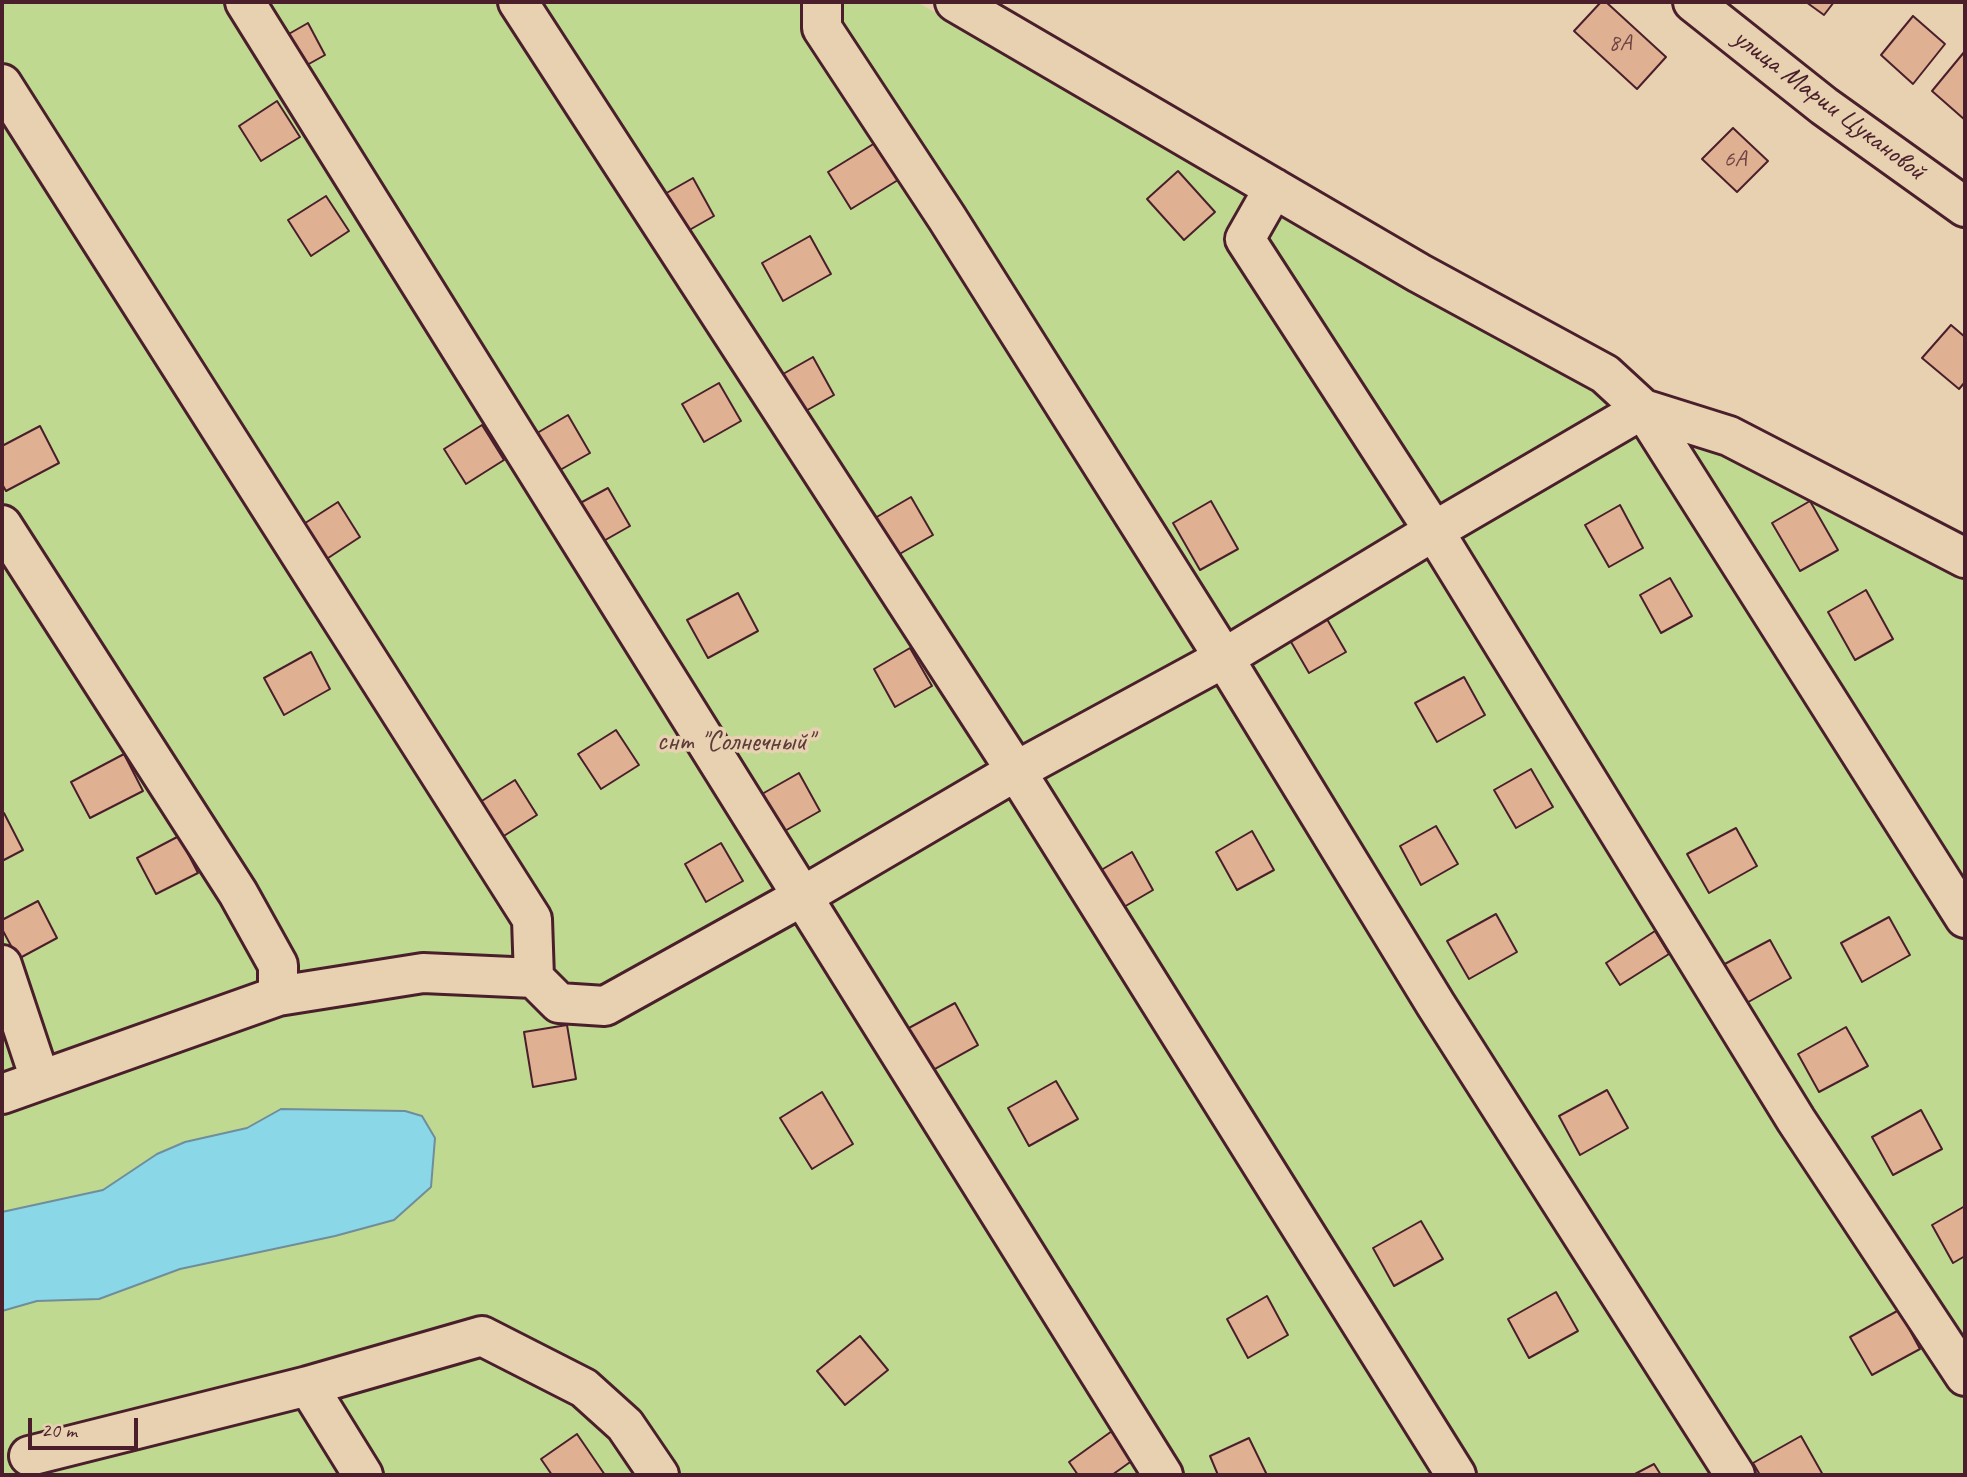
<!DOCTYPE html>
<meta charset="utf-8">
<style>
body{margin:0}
#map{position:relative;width:1967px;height:1477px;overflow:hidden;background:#e7d1b0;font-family:Caveat,sans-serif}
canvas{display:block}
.frame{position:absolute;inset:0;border:4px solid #4a1f2b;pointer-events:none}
.scale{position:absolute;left:28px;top:1418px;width:110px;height:32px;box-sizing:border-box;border:4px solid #4a1f2b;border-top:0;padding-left:9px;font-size:21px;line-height:24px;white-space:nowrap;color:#4a1f2b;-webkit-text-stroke:5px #e7d1b0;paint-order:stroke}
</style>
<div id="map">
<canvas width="1967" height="1477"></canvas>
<div class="frame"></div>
<div class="scale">20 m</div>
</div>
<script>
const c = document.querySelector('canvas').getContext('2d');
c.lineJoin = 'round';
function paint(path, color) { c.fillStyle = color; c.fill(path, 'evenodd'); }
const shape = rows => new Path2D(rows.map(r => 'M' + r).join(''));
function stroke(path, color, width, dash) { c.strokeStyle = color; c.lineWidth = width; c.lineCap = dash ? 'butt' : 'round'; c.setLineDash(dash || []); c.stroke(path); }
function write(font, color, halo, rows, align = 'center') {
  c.font = font + ' Caveat,sans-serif'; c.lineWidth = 7; c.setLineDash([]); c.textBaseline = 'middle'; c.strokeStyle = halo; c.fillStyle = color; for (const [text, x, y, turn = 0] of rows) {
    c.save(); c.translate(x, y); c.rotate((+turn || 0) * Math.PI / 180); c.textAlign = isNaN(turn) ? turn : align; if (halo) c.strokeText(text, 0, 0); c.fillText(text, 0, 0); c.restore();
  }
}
paint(shape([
 [2,2,917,2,1300,225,1965,572,1965,1475,2,1475]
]), '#bfd991');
const water = shape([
 [281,1109,405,1111,422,1116,435,1138,431,1187,394,1220,335,1236,180,1269,99,1299,37,1301,2,1311,2,1212,103,1190,157,1154,185,1142,247,1128,281,1109]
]);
paint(water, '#89d7e7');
stroke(water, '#708d9c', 2);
const building = shape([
 [1601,2,1606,2,1666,57,1637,89,1574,31,1601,2],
 [1806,2,1834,2,1824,15,1806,2],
 [1913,16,1945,44,1913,84,1881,55,1913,16],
 [308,23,325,55,298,70,280,39,308,23],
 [1965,51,1965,120,1932,91,1965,51],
 [277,101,300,137,261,161,239,126,277,101],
 [1733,128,1768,161,1737,192,1702,159,1733,128],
 [875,143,898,180,851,209,828,172,875,143],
 [1178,171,1215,212,1184,240,1147,199,1178,171],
 [693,178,714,216,677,237,656,199,693,178],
 [326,196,349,231,311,256,288,220,326,196],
 [810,236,831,274,783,301,762,263,810,236],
 [1951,325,1965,337,1965,382,1959,389,1922,358,1951,325],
 [813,357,834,395,797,416,776,378,813,357],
 [719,383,741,421,704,442,682,404,719,383],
 [568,415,590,453,553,474,532,436,568,415],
 [482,425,504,460,466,484,444,449,482,425],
 [40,426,59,463,6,491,2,484,2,446,40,426],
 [608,488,630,526,593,547,571,508,608,488],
 [911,497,933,535,896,556,875,518,911,497],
 [1211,501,1238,549,1200,570,1173,523,1211,501],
 [1810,501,1838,550,1800,571,1772,523,1810,501],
 [338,502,360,537,322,562,299,527,338,502],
 [1620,505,1643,548,1609,567,1585,525,1620,505],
 [1670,578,1692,616,1661,633,1640,595,1670,578],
 [1866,590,1893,639,1855,660,1828,612,1866,590],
 [738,593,758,631,708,658,687,620,738,593],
 [1324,614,1346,652,1309,673,1287,635,1324,614],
 [910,648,932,686,895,707,874,669,910,648],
 [311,652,330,689,284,715,264,678,311,652],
 [1464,677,1485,715,1437,742,1415,703,1464,677],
 [616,730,639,765,601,789,578,754,616,730],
 [124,754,143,791,90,818,71,782,124,754],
 [1531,769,1553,807,1516,828,1494,790,1531,769],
 [799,773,820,811,783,832,762,794,799,773],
 [515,780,537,815,499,839,477,804,515,780],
 [4,813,23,850,2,861,2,814,4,813],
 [1436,826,1458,864,1421,885,1400,846,1436,826],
 [1736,828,1757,866,1709,893,1687,854,1736,828],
 [1252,831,1274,870,1237,890,1216,852,1252,831],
 [179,836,198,873,156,894,137,858,179,836],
 [721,843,743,881,706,902,685,864,721,843],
 [1132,852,1153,890,1117,911,1096,873,1132,852],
 [38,901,57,938,18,959,2,929,2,920,38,901],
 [1496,914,1517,952,1469,979,1447,941,1496,914],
 [1889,917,1910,955,1862,982,1841,943,1889,917],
 [1655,931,1669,954,1620,985,1606,963,1655,931],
 [1770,940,1791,978,1743,1005,1721,966,1770,940],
 [955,1003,978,1045,931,1071,907,1029,955,1003],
 [567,1025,576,1079,533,1087,524,1032,567,1025],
 [1846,1027,1868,1066,1819,1092,1798,1054,1846,1027],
 [1056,1081,1078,1119,1029,1146,1008,1108,1056,1081],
 [1607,1090,1628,1128,1580,1155,1559,1116,1607,1090],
 [822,1092,853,1144,812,1169,780,1118,822,1092],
 [1921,1110,1942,1149,1893,1175,1872,1137,1921,1110],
 [1965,1206,1965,1256,1953,1263,1932,1225,1965,1206],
 [1421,1221,1443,1259,1394,1286,1373,1248,1421,1221],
 [1556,1292,1578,1331,1529,1358,1508,1319,1556,1292],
 [1267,1296,1288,1335,1248,1358,1227,1319,1267,1296],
 [1899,1310,1920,1349,1872,1375,1850,1337,1899,1310],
 [860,1336,888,1370,845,1405,817,1371,860,1336],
 [1112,1431,1133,1460,1112,1475,1078,1475,1069,1462,1112,1431],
 [577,1434,605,1475,552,1475,541,1459,577,1434],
 [1801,1436,1823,1475,1760,1475,1753,1463,1801,1436],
 [1249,1438,1267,1475,1218,1475,1210,1456,1249,1438],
 [1654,1464,1661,1475,1633,1475,1654,1464]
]);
paint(building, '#dfb091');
stroke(building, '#4a1f2b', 2);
const minor = shape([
 [245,2,1163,1475],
 [518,2,1016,771,1456,1475],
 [822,2,822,28,947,218,1224,658,1436,1005,1735,1475],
 [955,2,1419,273,1605,374,1643,409,1965,918],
 [1693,2,1824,106,1965,207],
 [2,84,532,919,534,978],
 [1274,188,1245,239,1434,531,1796,1120,1965,1376],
 [2,525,238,893,278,965,278,996],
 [2,965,40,1079],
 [2,1094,278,996,423,973,534,978,559,1003,605,1006,803,896,1016,771,1224,658,1434,531,1643,409,1729,436,1965,558],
 [29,1456,308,1386],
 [363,1475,308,1386,482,1336,584,1388,625,1425,659,1475]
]);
stroke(minor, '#4a1f2b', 44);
stroke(minor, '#e7d1b0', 38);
write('24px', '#6f4344', null, [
 ["8А",1620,44],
 ["6А",1735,160]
]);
write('28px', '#4a1f2b', '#e7d1b0', [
 ["улица Марии Цукановой",1829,105,37]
]);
write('28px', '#5c3b3a', '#e7d1b0', [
 ["снт \"Солнечный\"",735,743]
]);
</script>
